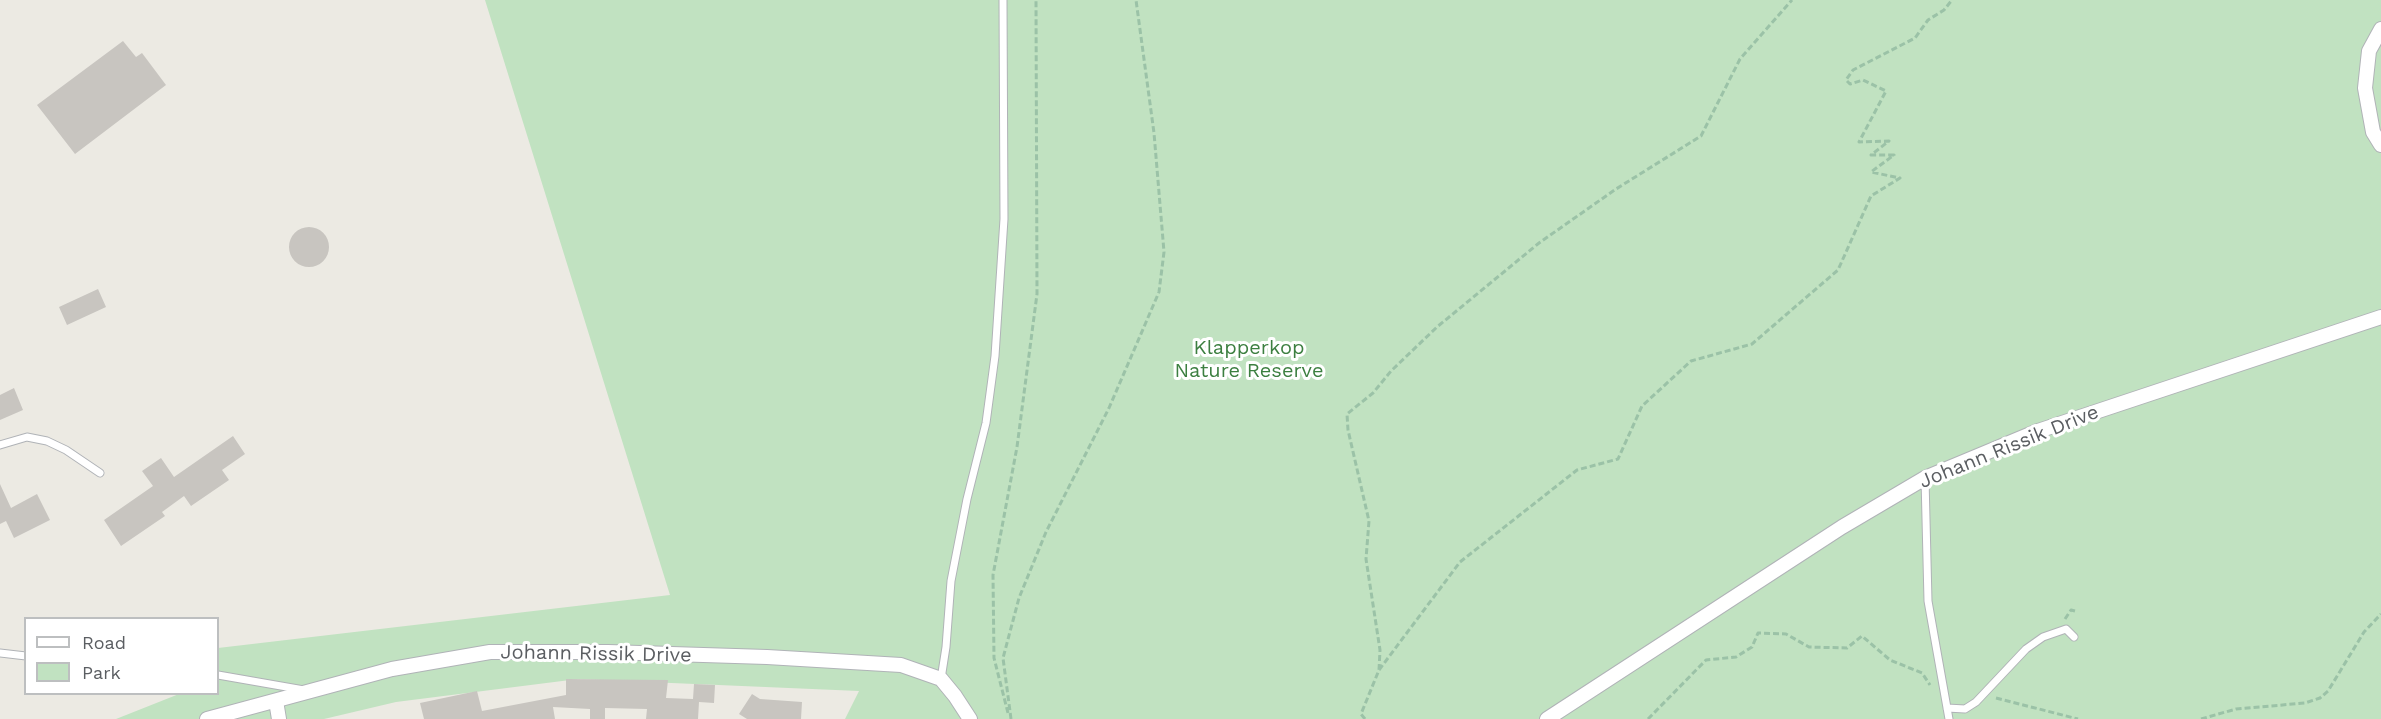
<!DOCTYPE html>
<style>
body{margin:0}
#map{position:relative;width:2381px;height:719px;overflow:hidden;background:#eceae3;font-family:"Work Sans",sans-serif}
canvas{display:block}
.legend{position:absolute;left:24px;top:617px;width:195px;height:78px;box-sizing:border-box;background:#fff;border:2px solid #bdbfc0;margin:0;padding:8px 10px;list-style:none;font-size:18px;color:#5b5e62}
.legend li{display:flex;align-items:center;gap:12px;height:30px}
.legend b{width:30px;border:2px solid #bdbfc0}
</style>
<div id="map">
<canvas width="2381" height="719"></canvas>
<ul class="legend">
<li><b style="height:8px;background:#fff"></b>Road</li>
<li><b style="height:16px;background:#c1e2c1"></b>Park</li>
</ul>
</div>
<script>
const c = document.querySelector('canvas').getContext('2d');
c.lineJoin = 'round';
function paint(path, color) { c.fillStyle = color; c.fill(path, 'evenodd'); }
const shape = rows => new Path2D(rows.map(r => 'M' + r).join(''));
function stroke(path, color, width, dash) { c.strokeStyle = color; c.lineWidth = width; c.lineCap = dash ? 'butt' : 'round'; c.setLineDash(dash || []); c.stroke(path); }
function write(font, color, halo, rows, align = 'center') {
  c.font = font + ' "Work Sans",sans-serif'; c.lineWidth = 6; c.setLineDash([]); c.textBaseline = 'middle'; c.strokeStyle = halo; c.fillStyle = color; for (const [text, x, y, turn = 0] of rows) {
    c.save(); c.translate(x, y); c.rotate((+turn || 0) * Math.PI / 180); c.textAlign = isNaN(turn) ? turn : align; if (halo) c.strokeText(text, 0, 0); c.fillText(text, 0, 0); c.restore();
  }
}
paint(shape([
 [485,0,2381,0,2381,719,845,719,859,691,578,679,396,702,324,719,116,719,179,694,218,694,218,648,670,595]
]), '#c1e2c1');
paint(shape([
 [123,41,136,57,142,53,166,85,75,154,37,105],
 '289 247a20 20 0 1 1 40 0a20 20 0 1 1-40 0Z',
 [98,289,106,307,67,325,59,307],
 [14,388,23,410,0,420,0,395],
 [233,436,245,454,222,470,229,480,191,506,184,496,162,512,165,516,121,546,104,520,153,486,142,471,161,458,174,477],
 [0,484,11,508,37,494,50,520,14,538,6,521,0,524],
 [566,679,668,680,666,698,693,699,694,684,715,685,714,703,699,702,698,719,646,719,647,709,605,708,605,719,590,719,590,709,553,707,555,719,424,719,420,703,477,691,482,711,566,695],
 [752,694,760,699,802,702,801,719,747,719,739,714]
]), '#c8c5c0');
const service = shape([
 [0,445,27,437,47,441,66,450,100,473],
 [1925,478,1928,601,1949,719],
 [0,653,26,656],
 [218,675,304,690],
 [941,679,946,647,951,581,967,499,986,423,995,356,1004,219,1003,0],
 [1947,708,1965,709,1976,702,2026,649,2043,637,2066,629,2074,637]
]);
const minor = shape([
 [2381,29,2369,51,2365,88,2373,132,2381,145],
 [276,701,279,719],
 [207,719,392,669,490,652,608,652,767,657,901,665,941,679,955,696,970,719],
 [1547,719,1842,527,1925,478,2038,431,2381,317]
]);
stroke(service, '#b0b3b7', 9);
stroke(minor, '#b0b3b7', 16);
stroke(shape([
 [2065,619,2071,610,2075,611],
 [1379,670,1460,562,1577,470,1618,459,1642,406,1691,361,1752,344,1838,270,1871,196,1900,178,1871,172,1894,155,1871,155,1889,141,1859,142,1886,91,1863,80,1850,84,1846,80,1853,70,1915,38,1928,20,1944,10,1952,0],
 [1996,698,2078,719],
 [1008,713,994,658,993,575,1017,447,1037,294,1036,0],
 [1011,719,1003,658,1019,598,1046,532,1109,408,1159,292,1164,252,1154,133,1136,0],
 [1365,719,1361,714,1379,670,1380,650,1366,559,1369,521,1348,430,1347,414,1373,393,1391,371,1437,327,1539,243,1616,189,1701,136,1740,59,1792,0],
 [1648,719,1706,660,1736,657,1752,647,1758,633,1786,634,1809,647,1847,648,1862,636,1890,660,1922,673,1930,685],
 [2201,719,2236,709,2305,703,2320,698,2328,691,2364,632,2381,614]
]), '#9bc2a7', 3, [6, 3]);
stroke(service, '#fff', 7);
stroke(minor, '#fff', 14);
write('20px', '#3c7f40', '#fff', [
 ["Klapperkop",1249,348],
 ["Nature Reserve",1249,371]
]);
write('20px', '#5b5e62', '#fff', [
 ["Johann Rissik Drive",2009,447,-22],
 ["Johann Rissik Drive",596,654,1]
]);
</script>
